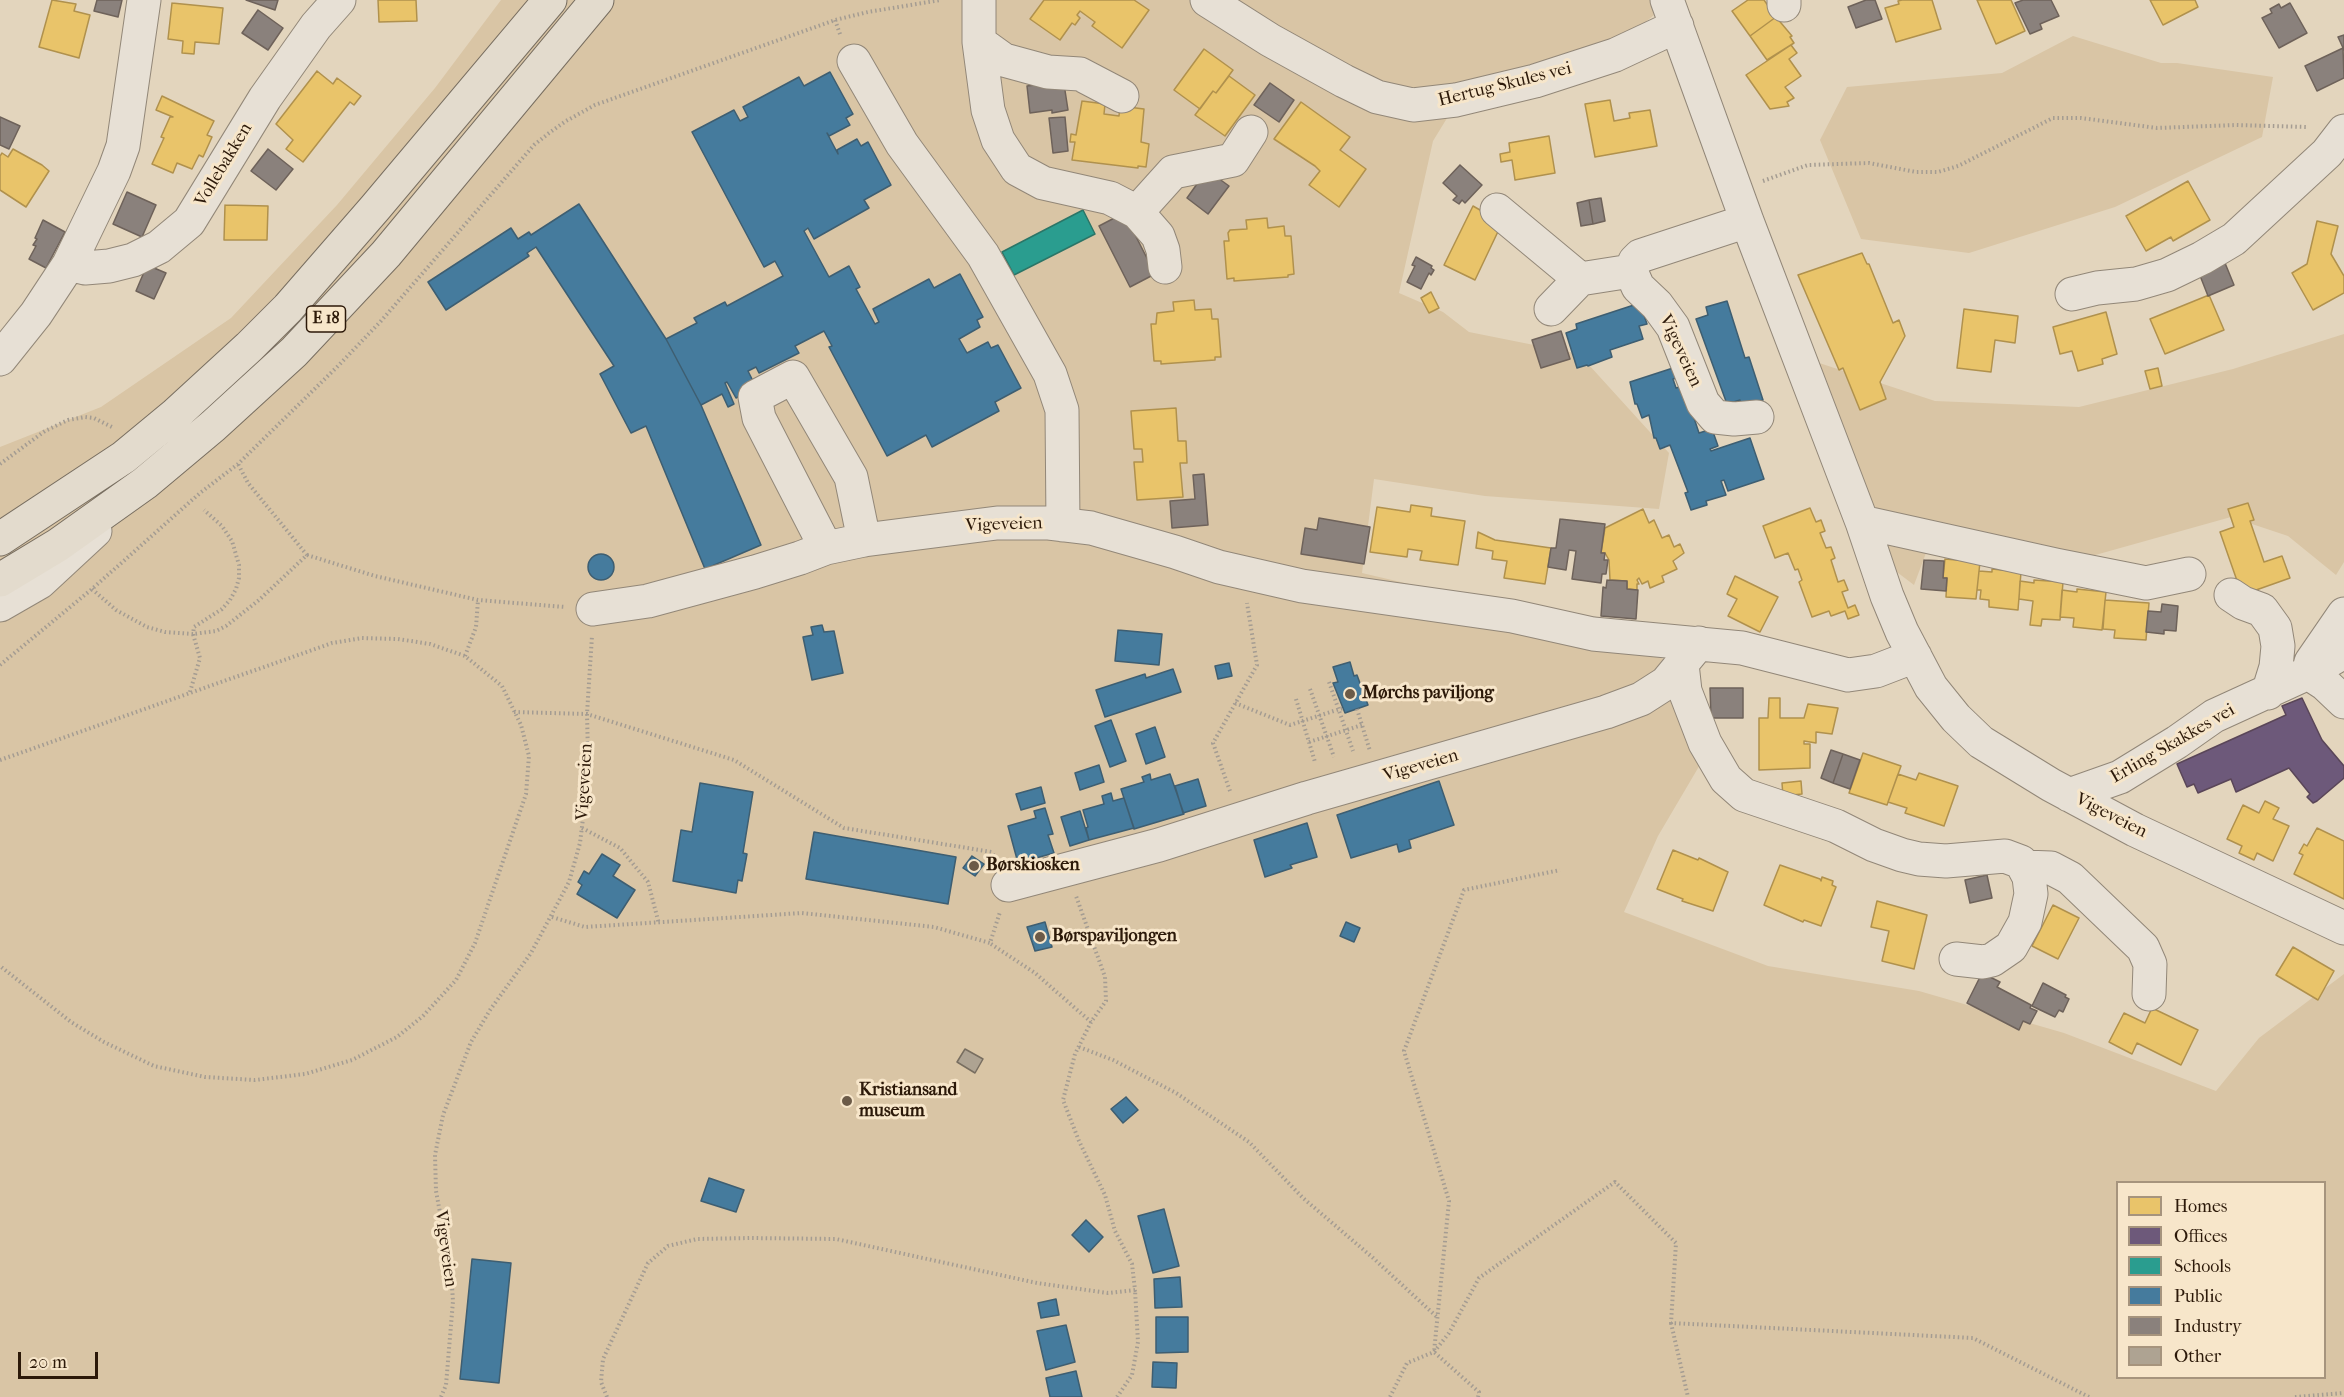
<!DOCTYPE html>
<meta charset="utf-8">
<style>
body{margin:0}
#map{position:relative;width:2344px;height:1397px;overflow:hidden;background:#e3d5bd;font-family:"IM FELL French Canon",serif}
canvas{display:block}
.legend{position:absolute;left:2116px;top:1181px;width:210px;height:198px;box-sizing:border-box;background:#f7e6ca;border:2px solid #a6947d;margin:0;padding:8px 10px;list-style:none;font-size:18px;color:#2c1909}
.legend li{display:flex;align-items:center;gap:12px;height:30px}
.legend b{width:30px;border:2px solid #a6947d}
.scale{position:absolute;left:18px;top:1352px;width:80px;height:27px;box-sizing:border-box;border:3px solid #2c1909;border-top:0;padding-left:8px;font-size:18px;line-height:21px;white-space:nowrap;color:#2c1909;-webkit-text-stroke:4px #f7e6ca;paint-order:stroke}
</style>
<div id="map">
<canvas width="2344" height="1397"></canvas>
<ul class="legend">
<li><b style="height:16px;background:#e9c46a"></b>Homes</li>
<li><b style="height:16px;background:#6d597a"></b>Offices</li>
<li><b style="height:16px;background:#2a9d8f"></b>Schools</li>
<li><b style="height:16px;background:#457b9d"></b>Public</li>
<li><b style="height:16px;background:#8a817c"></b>Industry</li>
<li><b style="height:16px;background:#aea392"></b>Other</li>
</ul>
<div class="scale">20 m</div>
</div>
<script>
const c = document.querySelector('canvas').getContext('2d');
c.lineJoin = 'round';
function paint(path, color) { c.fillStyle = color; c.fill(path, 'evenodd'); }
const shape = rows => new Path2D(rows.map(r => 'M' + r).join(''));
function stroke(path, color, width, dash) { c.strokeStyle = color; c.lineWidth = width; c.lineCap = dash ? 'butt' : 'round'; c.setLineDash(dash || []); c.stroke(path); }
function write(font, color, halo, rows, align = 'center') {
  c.font = font + ' "IM FELL French Canon",serif'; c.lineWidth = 6; c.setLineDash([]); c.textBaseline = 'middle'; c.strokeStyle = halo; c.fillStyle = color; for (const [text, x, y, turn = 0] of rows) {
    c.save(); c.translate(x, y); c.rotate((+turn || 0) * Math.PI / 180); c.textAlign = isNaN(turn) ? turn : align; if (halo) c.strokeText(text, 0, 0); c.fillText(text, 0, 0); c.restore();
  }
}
paint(shape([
 [501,0,1650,0,1654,15,1611,51,1460,97,1433,141,1399,293,1443,312,1469,332,1579,354,1669,453,1659,509,1485,496,1374,479,1362,573,1610,631,1680,668,1701,763,1658,836,1624,912,1768,966,1919,991,2064,1033,2216,1091,2259,1038,2344,974,2344,1397,0,1397,0,447,101,407,231,318,337,205,435,88],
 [2118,1182,2324,1182,2324,1378,2118,1378],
 [2073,36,2161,63,2177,63,2273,77,2262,137,2115,207,1969,253,1861,239,1820,140,1847,87,2002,73],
 [2344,334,2344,562,2336,575,2288,536,2231,517,2081,559,1929,545,1914,585,1852,538,1807,359,1935,401,2079,407,2233,369]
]), '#d9c5a5');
const homes = shape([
 [52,0,76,4,74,11,90,15,79,58,39,47,52,0],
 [378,0,416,0,417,21,379,22,378,0],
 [1044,0,1134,0,1149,10,1122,48,1092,26,1095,22,1080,11,1077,15,1080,18,1075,25,1072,23,1060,40,1030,19,1044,0],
 [1748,0,1764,0,1776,17,1750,36,1732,11,1748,0],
 [1902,0,1932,0,1941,29,1896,42,1885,8,1899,4,1898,1,1902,0],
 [1977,0,2011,0,2025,31,1996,44,1977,0],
 [2150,0,2195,0,2198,7,2163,25,2150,0],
 [172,3,223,8,219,44,195,42,194,54,182,53,183,41,168,39,172,3],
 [1776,17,1792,36,1790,37,1794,43,1767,60,1750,36,1776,17],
 [1791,45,1797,53,1789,59,1801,76,1785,87,1794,98,1787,102,1789,106,1770,109,1746,75,1791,45],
 [1204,49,1233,70,1216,93,1213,91,1200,109,1174,90,1204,49],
 [317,71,333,84,337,78,361,96,354,105,350,102,303,162,286,149,293,140,276,124,317,71],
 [1229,76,1255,95,1225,136,1195,115,1213,91,1216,93,1229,76],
 [162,96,214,121,207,135,212,137,203,157,199,155,192,169,177,163,173,173,152,164,164,138,161,137,170,117,173,117,156,110,162,96],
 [1610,100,1614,121,1630,118,1629,113,1650,110,1657,146,1595,157,1585,104,1610,100],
 [1082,101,1105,104,1104,114,1119,116,1120,106,1144,109,1141,142,1149,144,1146,167,1138,166,1138,168,1072,160,1075,142,1070,142,1071,134,1076,135,1082,101],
 [1301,102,1350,137,1340,150,1366,169,1339,207,1309,185,1320,171,1315,166,1274,139,1301,102],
 [1549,136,1555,173,1515,180,1512,160,1501,162,1500,154,1510,152,1509,143,1549,136],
 [13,149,42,165,49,171,26,207,0,190,0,156,2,153,8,157,13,149],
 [2188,181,2210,220,2173,241,2171,237,2146,251,2126,216,2188,181],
 [225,205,268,206,267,240,224,240,225,205],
 [1473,206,1480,210,1481,208,1503,221,1475,280,1444,265,1473,206],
 [1267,218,1268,228,1284,226,1285,236,1291,236,1294,274,1288,275,1288,277,1234,281,1234,278,1227,279,1224,241,1229,241,1228,233,1230,230,1247,229,1246,220,1267,218],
 [2317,221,2338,226,2331,254,2344,276,2344,293,2313,310,2292,273,2307,264,2317,221],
 [1862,253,1867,264,1869,264,1893,323,1899,320,1905,336,1880,382,1886,399,1860,410,1843,368,1839,370,1798,275,1862,253],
 [1431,292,1439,308,1429,313,1421,298,1431,292],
 [2209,295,2224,330,2165,354,2150,319,2209,295],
 [1194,300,1195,310,1211,309,1212,319,1218,319,1221,357,1215,357,1215,360,1161,364,1161,361,1154,361,1151,324,1156,324,1157,313,1174,311,1173,302,1194,300],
 [1964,309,2018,316,2015,343,1995,340,1991,372,1957,368,1964,309],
 [2106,312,2117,354,2102,359,2103,364,2078,371,2072,351,2060,354,2053,327,2106,312],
 [2158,368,2162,386,2150,389,2145,371,2158,368],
 [1176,408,1178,441,1186,441,1187,463,1180,463,1183,497,1137,500,1134,462,1143,462,1142,449,1134,449,1131,411,1176,408],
 [2248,503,2254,520,2250,521,2264,562,2282,556,2290,578,2242,595,2220,532,2234,527,2228,509,2248,503],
 [1411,505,1432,508,1431,516,1465,521,1458,565,1420,560,1422,551,1408,549,1407,557,1370,552,1377,507,1410,512,1411,505],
 [1810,508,1816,522,1821,520,1825,531,1820,533,1826,548,1831,547,1835,558,1831,560,1838,582,1844,580,1848,590,1842,592,1848,608,1855,605,1859,615,1848,619,1845,611,1831,616,1829,611,1812,617,1799,582,1802,580,1798,569,1795,570,1788,553,1775,558,1763,526,1810,508],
 [1643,509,1649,523,1654,520,1662,538,1669,535,1674,547,1680,544,1684,553,1673,561,1677,569,1662,576,1664,582,1650,588,1648,581,1642,584,1639,578,1637,580,1639,584,1637,584,1637,590,1627,589,1627,581,1610,580,1609,560,1605,553,1601,553,1605,528,1643,509],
 [1478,532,1495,540,1551,548,1545,584,1504,578,1507,561,1492,559,1493,551,1476,548,1478,532],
 [1945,559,1980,562,1976,599,1946,597,1947,578,1943,578,1945,559],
 [1992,569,2021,572,2018,610,1989,607,1989,600,1980,599,1981,590,1977,590,1979,571,1992,572,1992,569],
 [1735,576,1778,597,1760,632,1728,616,1737,599,1727,594,1735,576],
 [2034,580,2063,582,2060,620,2042,619,2041,626,2030,625,2033,601,2019,599,2020,581,2034,583,2034,580],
 [2077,589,2106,592,2102,630,2073,627,2074,618,2060,617,2062,590,2077,592,2077,589],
 [2105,600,2149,603,2146,640,2114,638,2115,630,2103,629,2105,600],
 [1769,698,1780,698,1780,718,1804,718,1808,704,1838,708,1832,734,1816,732,1816,743,1804,741,1804,744,1810,744,1810,768,1759,770,1759,718,1768,718,1769,698],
 [1863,753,1901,766,1887,805,1849,793,1863,753],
 [1919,773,1958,786,1944,826,1905,813,1907,808,1888,802,1898,774,1916,780,1919,773],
 [1801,781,1802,794,1783,796,1782,783,1801,781],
 [2265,801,2279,808,2273,819,2289,826,2273,861,2257,853,2254,860,2239,853,2242,846,2227,839,2243,805,2259,813,2265,801],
 [2317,828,2344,841,2344,899,2294,874,2303,855,2299,853,2304,844,2307,846,2317,828],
 [1673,850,1698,860,1699,858,1728,872,1713,911,1682,901,1683,899,1657,889,1673,850],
 [1780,865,1820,879,1821,881,1822,877,1833,881,1832,885,1836,887,1821,926,1804,920,1803,922,1764,905,1780,865],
 [1877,901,1927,915,1914,969,1882,961,1889,931,1871,927,1877,901],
 [2053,905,2079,918,2058,959,2032,946,2053,905],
 [2293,947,2334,971,2318,1000,2276,975,2293,947],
 [2152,1008,2198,1030,2181,1065,2137,1043,2132,1054,2109,1042,2124,1013,2145,1023,2152,1008]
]);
paint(homes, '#e9c46a');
stroke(homes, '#b0914d', 1.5);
const offices = shape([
 [2302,698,2322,740,2344,766,2344,778,2317,801,2313,803,2307,797,2310,794,2289,768,2236,792,2231,779,2198,793,2194,784,2187,787,2177,764,2286,715,2282,706,2302,698]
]);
paint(offices, '#6d597a');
stroke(offices, '#5a4658', 1.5);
const schools = shape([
 [1083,210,1095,234,1014,275,1002,252,1083,210]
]);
paint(schools, '#2a9d8f');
stroke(schools, '#2b7567', 1.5);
const public = shape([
 [830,72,853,114,846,118,850,125,829,136,827,133,838,154,837,150,857,139,861,146,868,142,891,185,864,200,869,208,814,239,808,228,804,231,829,277,849,266,860,287,856,289,875,324,879,322,873,309,929,279,934,288,960,274,983,317,977,320,980,327,959,339,967,353,988,342,991,348,998,345,1021,388,995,402,999,411,932,447,926,435,887,456,829,347,832,346,824,331,795,346,799,353,759,373,756,367,748,371,756,387,736,398,727,382,725,383,734,404,728,407,722,394,701,405,666,339,697,323,694,318,725,302,727,306,783,276,775,261,764,267,692,132,734,110,740,121,748,117,743,107,799,77,804,86,830,72],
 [579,204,666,339,701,405,761,545,705,569,646,426,631,433,600,374,614,366,536,247,527,253,529,256,446,310,428,282,511,228,518,239,529,232,531,235,579,204],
 [1727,301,1745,358,1749,357,1763,400,1742,407,1740,400,1727,404,1696,319,1708,315,1706,307,1727,301],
 [1640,303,1647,324,1639,326,1643,339,1610,350,1612,357,1588,366,1587,365,1577,368,1566,333,1577,329,1576,324,1640,303],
 [1673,368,1677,378,1673,379,1676,388,1687,385,1687,397,1699,433,1712,429,1718,446,1710,449,1711,451,1750,438,1764,479,1728,491,1724,480,1721,481,1726,495,1706,501,1707,505,1691,510,1685,493,1688,492,1670,445,1660,449,1656,438,1654,438,1649,415,1642,418,1637,404,1635,404,1630,382,1673,368],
 '588 567a13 13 0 1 1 26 0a13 13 0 1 1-26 0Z',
 [822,625,824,632,834,631,843,673,812,680,803,637,813,635,811,627,822,625],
 [1118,630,1162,634,1159,665,1115,661,1118,630],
 [1350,662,1354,676,1357,675,1368,705,1345,713,1333,683,1338,682,1333,667,1350,662],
 [1229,663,1232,676,1218,679,1215,666,1229,663],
 [1173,669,1181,692,1105,717,1096,690,1145,674,1146,678,1173,669],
 [1111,720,1126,761,1110,767,1095,726,1111,720],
 [1155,727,1165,757,1146,764,1136,734,1155,727],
 [1099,765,1104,782,1080,790,1075,773,1099,765],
 [1150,774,1151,780,1170,774,1184,814,1134,829,1121,789,1144,782,1142,777,1150,774],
 [1198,779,1206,806,1183,813,1175,786,1198,779],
 [1439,781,1454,825,1409,840,1411,848,1399,852,1397,844,1351,858,1337,815,1439,781],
 [700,783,753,792,743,853,747,854,742,881,738,880,736,893,673,881,681,830,692,832,700,783],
 [1041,787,1045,803,1021,810,1016,794,1041,787],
 [1111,793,1113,801,1124,798,1134,828,1089,840,1086,828,1088,827,1083,810,1104,804,1102,796,1111,793],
 [1045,808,1053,834,1048,835,1054,853,1018,863,1008,826,1036,818,1034,811,1045,808],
 [1080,811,1089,840,1070,846,1061,817,1080,811],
 [1307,823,1317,857,1290,865,1292,868,1265,877,1254,840,1307,823],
 [814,832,956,857,948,904,806,879,814,832],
 [602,854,620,865,613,876,635,890,617,918,577,894,582,885,578,882,584,871,589,874,602,854],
 [972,856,984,864,975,876,963,868,972,856],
 [1045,922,1052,947,1035,951,1027,927,1045,922],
 [1346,922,1360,928,1354,942,1340,936,1346,922],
 [1126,1097,1138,1110,1123,1123,1111,1109,1126,1097],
 [709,1178,744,1190,736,1212,701,1201,709,1178],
 [1164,1209,1179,1266,1153,1273,1138,1216,1164,1209],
 [1086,1220,1103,1237,1089,1252,1072,1235,1086,1220],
 [472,1259,511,1263,499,1383,460,1379,472,1259],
 [1180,1277,1182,1307,1155,1308,1154,1279,1180,1277],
 [1056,1299,1059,1315,1041,1318,1038,1303,1056,1299],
 [1156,1317,1188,1317,1188,1352,1156,1353,1156,1317],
 [1066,1325,1075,1362,1046,1370,1037,1331,1066,1325],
 [1153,1362,1177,1363,1176,1388,1152,1387,1153,1362],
 [1076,1371,1082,1397,1050,1397,1046,1378,1076,1371]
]);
paint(public, '#457b9d');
stroke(public, '#3e5e71', 1.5);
const industry = shape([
 [97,0,122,0,118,17,94,11,97,0],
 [246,0,278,0,275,10,246,0],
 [1866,0,1875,0,1882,19,1856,28,1848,7,1866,0],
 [2023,0,2051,0,2059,16,2040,24,2042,29,2030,34,2015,3,2023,0],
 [2290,3,2307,33,2279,48,2262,18,2272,13,2270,9,2279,4,2281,8,2290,3],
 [258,10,283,28,268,50,242,33,258,10],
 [2344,35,2344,50,2338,37,2344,35],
 [2343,48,2344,78,2317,91,2305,66,2343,48],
 [1050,83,1064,84,1068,110,1052,113,1052,110,1030,113,1027,86,1050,83],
 [1270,83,1294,100,1279,122,1254,105,1270,83],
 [0,117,20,126,9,149,0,145,0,117],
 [1065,117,1068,151,1053,153,1049,118,1065,117],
 [268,149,293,169,276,190,251,171,268,149],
 [1460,165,1482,185,1465,203,1462,200,1459,204,1453,200,1457,196,1443,183,1460,165],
 [1207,170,1229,186,1208,214,1187,198,1207,170],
 [127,192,156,205,142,237,113,224,127,192],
 [1601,198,1605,221,1593,224,1589,200,1601,198],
 [1589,200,1593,224,1581,226,1577,203,1589,200],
 [1124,213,1155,274,1130,287,1099,226,1124,213],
 [43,220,65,232,46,268,29,259,36,246,33,245,37,239,35,238,43,220],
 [1416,257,1432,266,1431,268,1434,270,1431,275,1429,273,1421,289,1407,282,1415,266,1412,265,1416,257],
 [2225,263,2234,285,2208,296,2199,273,2225,263],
 [147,265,166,273,154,299,136,291,147,265],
 [1561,331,1570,359,1541,368,1532,340,1561,331],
 [1204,474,1208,525,1172,528,1170,501,1195,499,1193,475,1204,474],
 [1319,518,1370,527,1364,564,1301,554,1305,528,1317,530,1319,518],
 [1560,519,1605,524,1601,553,1605,553,1604,560,1608,560,1606,574,1602,574,1601,583,1572,579,1576,551,1569,550,1566,570,1548,567,1551,548,1556,548,1560,519],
 [1924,560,1944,561,1943,578,1947,578,1946,591,1921,589,1924,560],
 [1607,580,1627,581,1627,589,1638,590,1636,619,1601,616,1603,587,1606,588,1607,580],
 [2162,604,2178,606,2176,631,2164,630,2164,634,2146,632,2148,611,2161,612,2162,604],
 [1710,688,1743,688,1743,718,1711,718,1710,688],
 [1831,750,1843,754,1833,783,1821,778,1831,750],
 [1843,754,1860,760,1850,789,1833,783,1843,754],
 [1987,875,1992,898,1970,903,1965,880,1987,875],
 [1982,973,2000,982,1997,987,2031,1005,2030,1008,2037,1011,2030,1024,2023,1021,2019,1030,1967,1003,1982,973],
 [2043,983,2066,995,2065,997,2069,999,2063,1012,2059,1010,2055,1017,2032,1006,2043,983]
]);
paint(industry, '#8a817c');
stroke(industry, '#6e625a', 1.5);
const building = shape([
 [965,1049,983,1059,975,1073,957,1062,965,1049]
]);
paint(building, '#aea392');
stroke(building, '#786e60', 1.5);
const minor = shape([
 [979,0,979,42,988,110,998,140,1017,169,1043,183,1110,198,1137,212,1158,236,1163,250,1165,267],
 [1207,0,1270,40,1344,81,1377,97,1413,105,1456,100,1535,81,1615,55,1677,26],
 [1667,0,1747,221,1862,522,1887,596,1902,632,1931,687,1956,718,1981,742,2051,785,2135,830,2344,928],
 [1784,5,1784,0],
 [979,42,1004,60,1048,72,1080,74,1122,96],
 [854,61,902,144,983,255,1050,374,1062,410,1063,525],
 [1497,210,1580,279],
 [1137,212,1173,172,1233,160,1251,132],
 [1747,221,1640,256,1635,261,1631,271,1638,287,1657,305,1673,327,1703,403,1715,417,1734,419,1757,417],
 [69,264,85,268,109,266,133,260,159,247,189,222,265,98,316,26,339,0],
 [2072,294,2097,288,2136,284,2167,275,2202,258,2234,239,2327,153,2344,131],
 [1551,309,1580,279,1631,271],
 [0,359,36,314,69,264,114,171,123,146,144,0],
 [1862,522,2056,565,2146,583,2189,574],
 [826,548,759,418,755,397,793,377,851,477,864,540],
 [2231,595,2243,603,2262,610,2275,628,2278,646,2276,667,2268,693],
 [0,605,40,582,95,531],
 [593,609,648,601,755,572,800,558,826,548,864,540,997,523,1049,523,1091,528,1175,552,1219,567,1302,586,1512,616,1593,634,1742,648,1848,675,1876,671,1915,656],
 [2344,614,2311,662,2308,673,2325,684,2344,702],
 [1682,664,1685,691,1705,743,1726,779,1744,795,1836,826,1874,845,1902,855,1919,859,1946,861,2005,856,2021,862,2029,877,2031,894,2025,922,2011,947,1992,960,1983,962,1956,959],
 [2069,795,2120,777,2177,742,2214,716,2308,673,2344,652],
 [2024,867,2051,868,2070,878,2143,948,2150,964,2149,994],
 [1008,885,1159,845,1307,798,1606,712,1641,699,1666,683,1699,643]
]);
const highway = shape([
 [0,539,124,457,176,414,249,347,288,308,375,208,550,0],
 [0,580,58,545,145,483,213,426,294,352,386,254,597,0]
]);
stroke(minor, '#928778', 35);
stroke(highway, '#786e60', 35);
stroke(shape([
 [835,20,841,37],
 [1763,181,1808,165,1869,163,1916,172,1938,172,1958,166,2053,118,2081,118,2157,128,2236,125,2308,127],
 [0,464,45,431,68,420,85,417,94,418,112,427],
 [307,555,375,576,478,600,565,607],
 [92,589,116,610,147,627,165,632,193,634,194,627,222,609,230,600,236,589,239,578,239,565,232,541,222,526,204,510],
 [465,656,476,627,478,600],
 [0,665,92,589,200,493,238,464,338,366,381,321,534,145,549,133,566,121,595,105,835,20,868,12,941,0],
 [1329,682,1353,751],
 [1310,689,1334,757],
 [190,692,200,658,193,634,216,631,226,626,259,600,307,555,248,483,238,464],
 [1296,699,1315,762],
 [1235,703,1290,725,1343,708],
 [1357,709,1370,751],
 [514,712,587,714,734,760,844,828,992,852,996,861],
 [1309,742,1362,725],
 [0,760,332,643,362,638,398,639,430,644,465,656,502,686,521,725,529,756,526,794,475,943,456,980,423,1016,397,1037,352,1060,305,1074,255,1080,205,1077,154,1066,104,1042,71,1022,0,966],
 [1230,791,1213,743,1257,665,1247,603],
 [582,828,620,848,648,882,659,924],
 [552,917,585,927,802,913,934,927,990,943,1000,912],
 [991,944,1035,973,1091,1022],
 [1079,1047,1113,1060,1176,1093,1249,1142,1303,1198,1372,1257,1438,1318],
 [1671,1323,1688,1397],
 [441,1397,446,1385,453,1301,451,1272,436,1191,435,1155,443,1115,471,1042,490,1010,531,953,569,882,580,843,586,794,588,756,587,714,592,636],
 [607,1397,601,1382,603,1359,648,1263,668,1246,697,1239,750,1238,836,1239,1037,1283,1108,1293,1135,1290,1132,1264,1115,1231,1105,1195,1079,1141,1063,1100,1075,1054,1091,1022,1106,1001,1105,977,1076,896],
 [1117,1397,1132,1375,1138,1342,1135,1290],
 [1390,1397,1407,1363,1434,1352,1449,1333,1479,1278,1615,1182,1676,1243,1671,1323,1973,1338,2089,1397],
 [1478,1397,1479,1392,1434,1352,1449,1201,1404,1051,1464,890,1560,870],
 [2295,1397,2344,1393]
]), '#a49c92', 4, [1.5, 3]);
stroke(minor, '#e7e0d5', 33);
stroke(highway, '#e3dbcd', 33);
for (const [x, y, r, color] of [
 [1350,694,6,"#6c5b48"],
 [974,866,6,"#6c5b48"],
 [1040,937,6,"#6c5b48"],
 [847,1101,6,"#6c5b48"]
]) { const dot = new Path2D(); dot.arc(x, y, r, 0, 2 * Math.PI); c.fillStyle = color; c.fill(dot); stroke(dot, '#f7e6ca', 2); }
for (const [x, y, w] of [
 [326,319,39]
]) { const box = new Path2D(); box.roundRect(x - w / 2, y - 13, w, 26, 4.5); c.fillStyle = '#f7e6ca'; c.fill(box); stroke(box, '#2c1909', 1.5); }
write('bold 16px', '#2c1909', null, [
 ["E 18",326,319]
]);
write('18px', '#2c1909', '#f7e6ca', [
 ["Hertug Skules vei",1505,85,-14],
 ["Vollebakken",224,165,-59],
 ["Vigeveien",1680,351,65],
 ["Vigeveien",1004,525,-2],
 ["Erling Skakkes vei",2173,744,-30],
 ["Vigeveien",1421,766,-16],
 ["Vigeveien",585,782,-87],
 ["Vigeveien",2111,816,27],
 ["Vigeveien",445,1249,82]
]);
write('bold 18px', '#2c1909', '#f7e6ca', [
 ["Mørchs paviljong",1362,694],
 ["Børskiosken",986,866],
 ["Børspaviljongen",1052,937],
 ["Kristiansand",859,1091],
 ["museum",859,1112]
], 'left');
</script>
